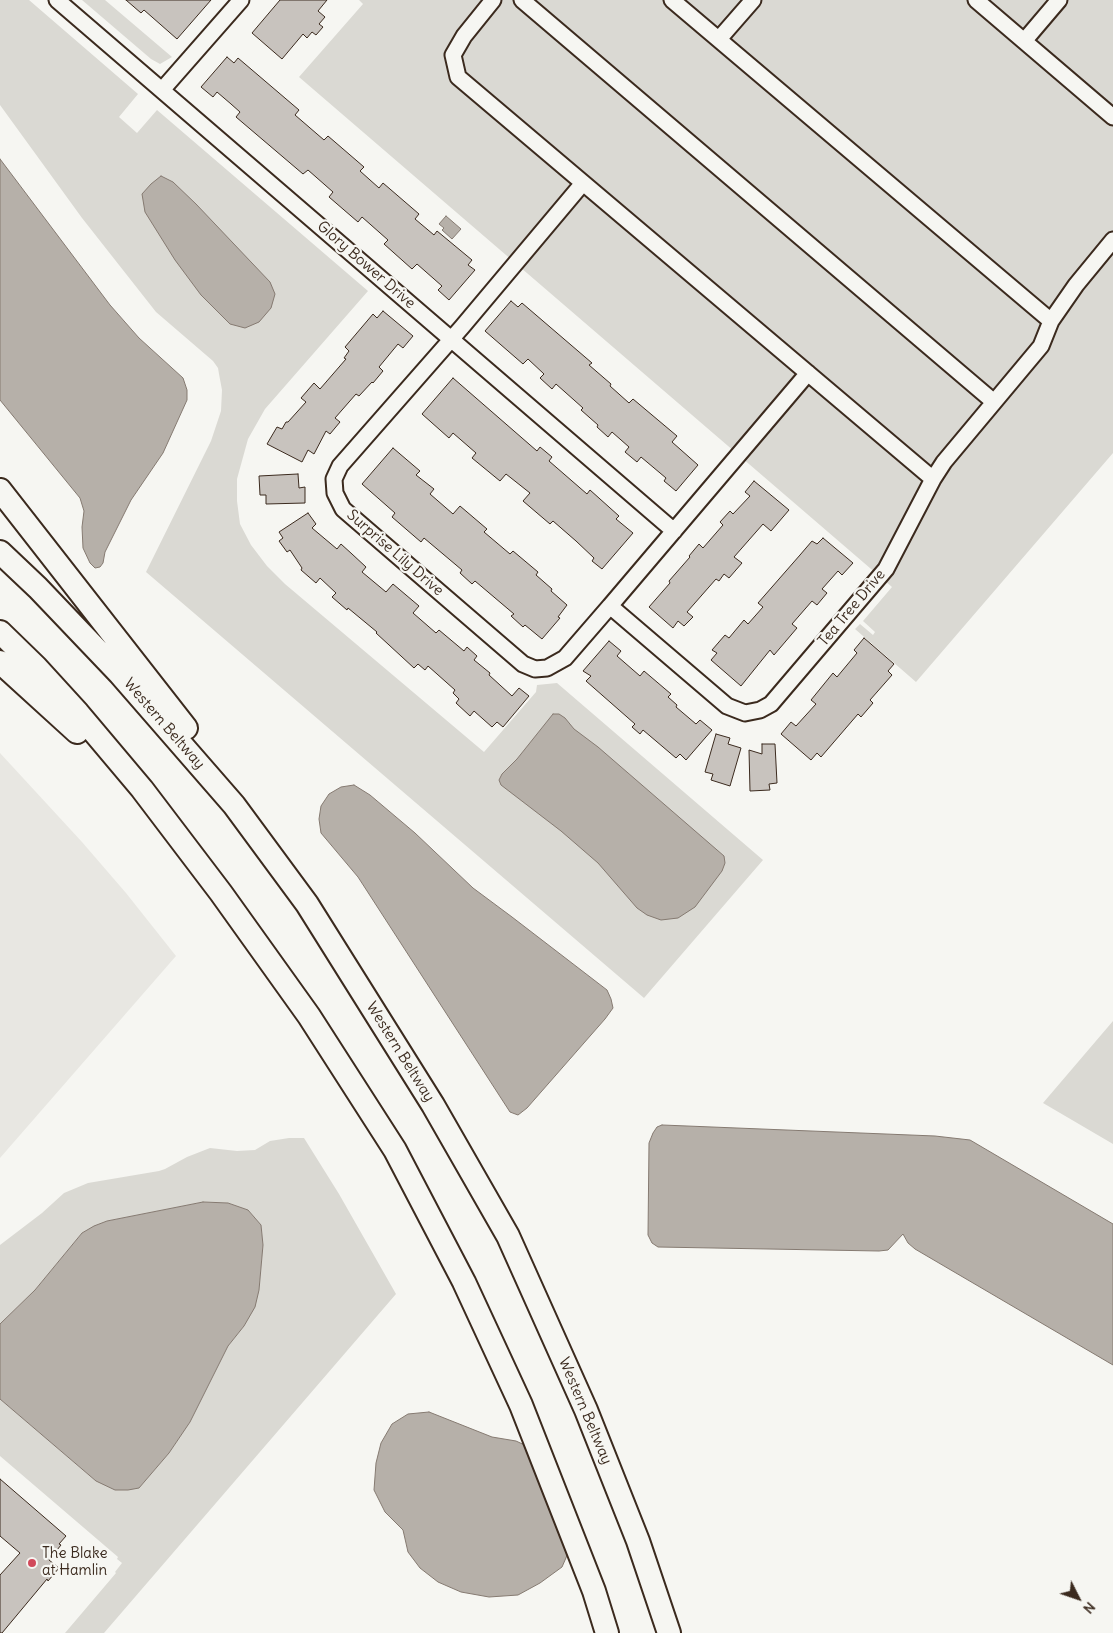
<!DOCTYPE html>
<style>
body{margin:0}
#map{position:relative;width:1113px;height:1633px;overflow:hidden;background:#f6f6f2;font-family:Delius,sans-serif}
canvas{display:block}
.north{position:absolute;left:1053px;top:1573px;width:50px;height:50px;-webkit-text-stroke:4px #f6f6f2;paint-order:stroke;rotate:131deg;font-size:14px;font-weight:700;line-height:20px;text-align:center;color:#3b2a1e}
.north::after{content:'';display:block;margin:auto;width:18px;height:22px;background:#3b2a1e;clip-path:polygon(50% 0,100% 100%,50% 72%,0 100%)}
</style>
<div id="map">
<canvas width="1113" height="1633"></canvas>
<div class="north">N</div>
</div>
<script>
const c = document.querySelector('canvas').getContext('2d');
c.lineJoin = 'round';
function paint(path, color) { c.fillStyle = color; c.fill(path, 'evenodd'); }
const shape = rows => new Path2D(rows.map(r => 'M' + r).join(''));
function stroke(path, color, width, dash) { c.strokeStyle = color; c.lineWidth = width; c.lineCap = dash ? 'butt' : 'round'; c.setLineDash(dash || []); c.stroke(path); }
function write(font, color, halo, rows, align = 'center') {
  c.font = font + ' Delius,sans-serif'; c.lineWidth = 4.5; c.setLineDash([]); c.textBaseline = 'middle'; c.strokeStyle = halo; c.fillStyle = color; for (const [text, x, y, turn = 0] of rows) {
    c.save(); c.translate(x, y); c.rotate((+turn || 0) * Math.PI / 180); c.textAlign = isNaN(turn) ? turn : align; if (halo) c.strokeText(text, 0, 0); c.fillText(text, 0, 0); c.restore();
  }
}
paint(shape([
 [0,753,82,842,126,893,176,956,0,1158]
]), '#e8e7e2');
paint(shape([
 [0,0,29,0,138,94,119,117,137,133,157,110,368,291,265,409,248,439,237,479,237,501,240,524,251,545,267,566,285,584,484,752,536,692,537,685,557,683,763,860,644,998,146,572,211,441,221,411,222,390,219,374,218,368,213,361,156,312,82,218,0,105],
 [82,0,105,0,172,57,160,64,151,59],
 [359,0,1113,0,1113,453,916,682,855,629,860,624,873,635,875,632,863,621,892,587,299,77,363,4],
 [1113,1021,1113,1144,1043,1103],
 [289,1138,304,1138,339,1194,396,1294,104,1633,65,1633,116,1573,115,1572,122,1563,117,1559,118,1557,0,1456,0,1399,96,1481,139,1488,169,1453,190,1422,228,1346,244,1326,259,1290,263,1245,261,1225,248,1210,228,1203,203,1202,107,1221,95,1226,82,1233,35,1290,0,1324,0,1245,42,1213,64,1193,88,1183,159,1171,165,1169,187,1157,210,1148,237,1151,255,1150,270,1141]
]), '#dad9d3');
const water = shape([
 [0,159,110,305,139,338,183,378,187,390,187,400,163,453,131,500,105,552,103,563,100,567,95,568,90,563,83,548,82,527,84,511,80,498,0,400,0,159],
 [161,176,173,182,196,204,270,282,275,294,271,308,259,322,245,328,230,324,201,295,175,260,145,212,142,194,151,184,161,176],
 [446,216,461,229,452,239,442,230,444,228,439,224,446,216],
 [553,714,559,714,565,718,574,729,598,747,724,856,725,863,722,871,695,907,678,918,661,920,647,915,637,908,598,863,561,831,501,785,499,780,502,774,517,759,553,714],
 [354,785,370,795,415,833,473,888,512,917,607,990,611,999,613,1008,605,1019,527,1108,518,1115,510,1112,358,877,321,833,319,819,321,806,329,794,341,787,354,785],
 [662,1125,935,1136,970,1140,1113,1224,1113,1365,915,1249,908,1243,903,1234,888,1250,879,1251,658,1247,652,1243,648,1235,649,1143,653,1133,657,1127,662,1125],
 [203,1202,228,1203,248,1210,261,1225,263,1245,259,1290,255,1307,244,1326,228,1346,190,1422,169,1453,139,1488,128,1490,115,1490,96,1481,0,1399,0,1324,35,1290,82,1233,94,1226,107,1221,203,1202],
 [429,1412,492,1437,516,1441,544,1454,562,1479,573,1517,572,1544,562,1567,540,1583,518,1595,489,1597,461,1592,438,1582,420,1568,408,1552,403,1530,385,1512,374,1490,376,1463,381,1443,392,1424,408,1414,429,1412]
]);
paint(water, '#b6b0a9');
stroke(water, '#857a71', 1);
const building = shape([
 [126,0,211,0,177,39,144,10,141,13,126,0],
 [280,0,327,0,318,11,325,17,319,24,323,27,316,35,312,32,307,38,303,34,282,59,252,33,280,0],
 [227,57,234,63,238,58,299,110,295,115,324,140,328,136,364,167,360,171,379,188,383,183,419,214,415,219,434,235,437,231,472,260,468,265,475,270,449,300,438,290,442,286,417,264,412,269,384,244,388,240,362,217,358,222,329,197,333,192,308,170,303,174,236,117,240,112,231,104,217,92,213,97,201,87,227,57],
 [511,301,518,307,522,303,592,363,589,365,611,384,610,386,629,403,633,399,677,436,672,442,698,465,676,491,664,481,666,478,641,457,637,462,625,452,629,447,612,432,608,437,597,427,598,425,581,410,583,408,556,384,552,389,540,378,544,374,528,359,523,364,485,331,511,301],
 [383,311,413,336,403,348,398,344,379,367,383,371,373,383,372,382,359,396,356,394,335,418,340,422,330,434,326,431,314,454,308,450,302,462,267,444,277,427,282,429,286,422,288,422,306,402,301,398,314,383,320,389,346,359,344,358,349,351,345,347,373,314,377,318,383,311],
 [453,378,537,451,540,447,552,457,549,461,587,494,590,490,619,516,616,519,633,533,602,569,592,561,594,558,576,541,553,521,550,524,523,501,530,493,506,474,500,481,472,458,476,453,453,433,449,438,422,414,453,378],
 [393,448,420,471,416,475,434,489,430,494,453,514,460,506,487,529,484,532,510,554,513,551,538,572,536,575,552,589,551,591,567,605,558,617,560,618,542,639,525,625,523,627,511,616,514,614,475,581,472,584,460,573,462,570,424,538,421,542,392,517,395,513,362,484,393,448],
 [298,474,299,488,305,487,305,503,266,504,266,495,260,495,259,476,298,474],
 [754,481,789,510,771,531,763,524,734,557,742,563,729,578,724,574,719,581,716,579,687,612,693,617,684,626,678,621,673,628,649,607,670,583,669,581,690,557,689,556,699,544,703,548,723,525,720,522,730,511,733,514,750,496,745,492,754,481],
 [308,513,316,524,312,528,337,549,341,544,352,554,366,567,362,572,386,592,393,584,419,606,413,613,436,633,439,630,464,651,467,647,477,656,474,660,490,673,489,675,512,696,519,688,529,696,503,727,497,722,492,727,474,711,470,716,456,703,459,699,453,693,455,690,428,666,425,670,418,664,414,668,376,633,377,632,348,608,347,610,332,597,336,593,320,578,316,583,301,570,302,568,290,550,287,552,279,541,283,538,279,532,308,513],
 [823,538,853,563,842,575,838,571,822,589,827,593,817,605,812,601,792,624,797,628,774,655,770,650,741,686,711,660,717,653,712,650,725,635,729,638,744,620,748,624,763,607,758,603,800,555,812,541,817,544,823,538],
 [864,638,894,664,888,671,892,675,870,700,873,703,861,717,858,714,821,757,817,753,811,760,781,734,791,722,796,726,816,704,811,700,833,673,837,677,857,653,854,650,864,638],
 [609,641,621,651,617,656,640,676,644,671,671,694,668,697,677,705,676,707,696,724,700,720,712,730,686,760,680,754,676,758,643,730,640,734,632,727,635,724,586,681,591,676,583,671,609,641],
 [716,734,730,738,728,744,741,748,730,786,711,780,713,774,705,772,716,734],
 [762,744,775,744,777,783,769,784,770,790,750,791,749,750,762,754,762,744],
 [0,1479,66,1536,59,1544,61,1545,49,1560,59,1568,48,1581,47,1579,2,1633,0,1633,0,1575,20,1553,0,1536,0,1479]
]);
paint(building, '#c8c3be');
stroke(building, '#3b2a1e', 1);
const minor = shape([
 [57,0,674,531],
 [493,0,464,36,453,55,458,77,933,479],
 [522,0,994,402],
 [672,0,1051,321],
 [976,0,1113,117],
 [719,39,753,0],
 [1025,40,1059,0],
 [162,90,241,0],
 [583,183,462,327,340,466,334,479,335,493,343,509,523,664,535,669,547,668,565,658,610,606,727,706,745,713,760,710,771,704,886,569,933,479,944,462,1041,346,1051,321,1076,285,1113,240],
 [610,606,808,373]
]);
const highway = shape([
 [0,490,186,728],
 [0,552,38,588,120,674,234,805,307,904,433,1105,508,1236,586,1410,638,1541,669,1633],
 [0,632,36,667,78,713,142,789,221,893,309,1016,395,1150,464,1282,521,1405,594,1591,607,1633],
 [0,662,77,732]
]);
stroke(minor, '#3b2a1e', 19);
stroke(highway, '#3b2a1e', 26);
stroke(minor, '#f6f6f2', 15);
stroke(highway, '#f6f6f2', 22);
for (const [x, y, r, color] of [
 [32,1563,5,"#d1495b"]
]) { const dot = new Path2D(); dot.arc(x, y, r, 0, 2 * Math.PI); c.fillStyle = color; c.fill(dot); stroke(dot, '#f6f6f2', 2); }
write('15px', '#3b2a1e', '#f6f6f2', [
 ["Glory Bower Drive",366,265,41],
 ["Surprise Lily Drive",395,553,41],
 ["Tea Tree Drive",852,608,-50],
 ["Western Beltway",164,724,49],
 ["Western Beltway",400,1052,58],
 ["Western Beltway",585,1411,67]
]);
write('15px', '#3b2a1e', '#f6f6f2', [
 ["The Blake",42,1554],
 ["at Hamlin",42,1571]
], 'left');
</script>
